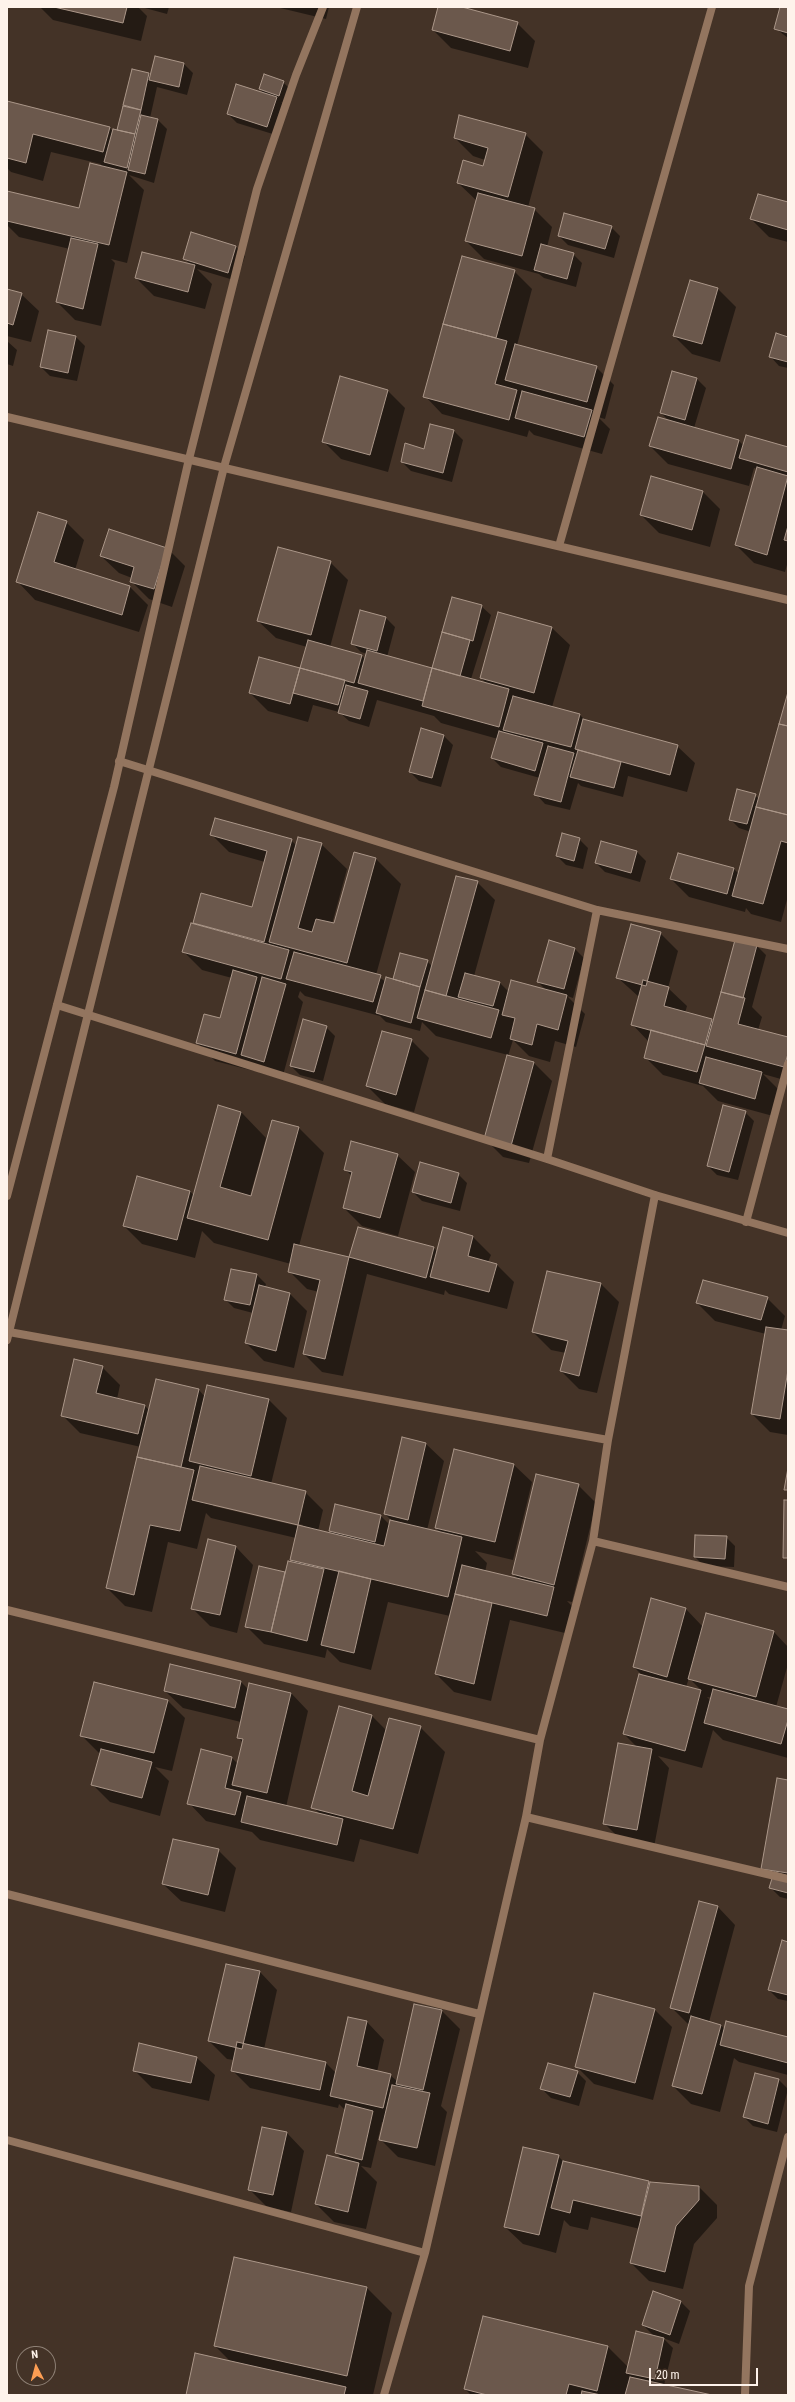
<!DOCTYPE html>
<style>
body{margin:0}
#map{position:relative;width:795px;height:2402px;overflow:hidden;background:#443327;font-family:"Roboto Condensed",sans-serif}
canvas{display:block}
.frame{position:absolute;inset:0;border:8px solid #fef3eb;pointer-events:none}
.north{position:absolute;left:16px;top:2346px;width:40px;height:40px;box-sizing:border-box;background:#443327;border:1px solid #8e8075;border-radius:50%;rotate:354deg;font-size:11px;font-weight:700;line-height:16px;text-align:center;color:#fef3eb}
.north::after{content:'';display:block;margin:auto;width:14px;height:18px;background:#fc9d53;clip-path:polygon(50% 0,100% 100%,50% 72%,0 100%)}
.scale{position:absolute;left:649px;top:2368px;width:109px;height:18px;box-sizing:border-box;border:2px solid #fef3eb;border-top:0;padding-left:5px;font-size:12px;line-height:14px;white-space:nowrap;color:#fef3eb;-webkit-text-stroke:3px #443327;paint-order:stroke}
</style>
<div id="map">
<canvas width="795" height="2402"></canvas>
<div class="frame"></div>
<div class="north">N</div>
<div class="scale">20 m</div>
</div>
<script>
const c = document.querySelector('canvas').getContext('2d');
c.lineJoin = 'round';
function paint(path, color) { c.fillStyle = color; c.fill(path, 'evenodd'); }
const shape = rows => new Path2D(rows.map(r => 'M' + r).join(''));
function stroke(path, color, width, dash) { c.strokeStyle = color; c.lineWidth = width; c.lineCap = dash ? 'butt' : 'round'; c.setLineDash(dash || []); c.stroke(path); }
paint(shape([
 [40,7,138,7,147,16,141,41,53,20],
 [141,7,169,7,167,14],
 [276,7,329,7,326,19],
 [439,7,458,7,517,23,535,41,528,68,451,48,433,30],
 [781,7,788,7,788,38,775,28],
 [184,64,193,73,187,95,157,87,150,118,158,120,167,129,154,183,129,175,144,190,127,263,111,259,115,263,101,326,75,320,57,302,70,249,19,237,7,225,7,192,80,209,101,164,51,152,43,181,11,172,7,168,7,103,110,128,113,132,117,131,132,71,151,76],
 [283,82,292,91,288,104,281,102,286,106,276,135,237,123,228,114,264,94,260,89],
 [525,134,543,152,528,207,534,209,552,227,547,247,573,254,582,263,576,287,544,278,539,274,484,259,466,241,477,201,458,183,483,167,485,160,473,156,455,138],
 [788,203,788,242,769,237,751,219],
 [611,227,620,236,614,258,568,245,559,236],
 [236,247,245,256,237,281,197,269,212,284,205,309,154,296,136,278,191,265,184,258],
 [463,257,514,271,532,289,517,345,596,367,614,385,605,419,598,417,610,429,602,454,534,435,529,430,527,437,442,414,425,396],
 [690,282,718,289,736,307,720,362,692,354,674,336],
 [7,290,21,294,39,311,31,342,7,336],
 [76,337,85,346,77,381,50,376,41,367],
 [788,338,788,368,779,366,770,356],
 [7,341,17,350,13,366,7,364],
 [697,379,706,388,694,428,739,441,744,446,788,448,788,561,785,572,754,563,736,545,758,469,754,468,749,486,668,464,650,446,669,421,661,413],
 [387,390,405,408,388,472,341,459,323,441],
 [454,431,463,440,452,482,411,471,402,462],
 [702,491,720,509,710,547,659,533,641,515],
 [66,522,84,540,75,570,130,587,148,605,139,632,35,600,18,582],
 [167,548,185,566,172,607,149,599,131,581,132,578,119,573,101,556],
 [330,562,348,580,330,647,361,655,366,660,367,654,361,652,352,643,386,618,395,627,387,657,436,670,481,606,491,615,471,679,486,683,481,678,552,628,570,645,552,707,580,715,586,721,677,746,695,763,687,792,628,776,623,797,581,786,578,783,570,810,545,804,536,794,540,778,501,767,492,758,498,739,441,723,434,716,377,700,369,727,349,721,339,712,313,705,308,722,268,711,250,693,300,669,307,647,276,638,258,621],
 [788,695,788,896,781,922,751,914,746,908,745,912,689,897,671,879,678,854,734,869,739,874,751,832,739,828,730,819,755,795,759,799],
 [444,736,453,745,441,787,419,781,410,772],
 [212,835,291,840,296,845,321,844,347,869,332,924,335,925,376,859,401,884,376,975,386,982,394,980,401,954,427,961,432,966,477,882,495,900,474,976,500,983,509,992,547,991,538,982,575,949,584,958,573,998,567,996,585,1014,576,1047,555,1041,550,1062,529,1056,513,1040,508,1056,534,1063,552,1081,529,1163,503,1157,485,1139,508,1055,436,1036,422,1022,420,1031,386,1022,380,1016,305,996,300,991,298,997,303,1002,282,1079,260,1073,255,1068,254,1071,215,1061,197,1043,220,1019,232,978,202,970,184,952,198,926,194,923,252,909,265,862,229,852],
 [579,839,588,848,583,869,566,865,557,856],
 [602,842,637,852,646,861,640,882,605,872,596,863],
 [660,933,678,951,668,988,687,1006,685,1013,714,1022,722,992,757,946,766,955,752,1007,762,1017,758,1030,788,1038,788,1081,763,1074,780,1091,773,1116,718,1101,703,1086,663,1075,645,1057,649,1042,632,1024,639,997,618,978],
 [326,1027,335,1036,323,1081,300,1075,291,1066],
 [411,1040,429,1058,414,1112,385,1104,367,1086],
 [241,1112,266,1138,250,1196,252,1197,299,1128,324,1153,299,1246,350,1258,359,1228,434,1248,438,1252,473,1237,491,1255,488,1262,496,1264,514,1282,507,1309,449,1294,445,1290,444,1295,367,1274,343,1376,322,1372,304,1354,319,1292,307,1289,289,1271,291,1264,214,1243,202,1231,195,1258,142,1244,124,1226,138,1178,190,1191,194,1196],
 [745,1112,754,1121,738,1180,717,1175,708,1166],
 [397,1155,415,1172,398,1236,362,1226,344,1208,352,1176,345,1169],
 [458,1174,467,1183,460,1211,422,1201,413,1192],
 [547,1272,601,1284,619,1302,597,1393,579,1389,561,1371,566,1353,551,1350,533,1332],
 [257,1275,266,1284,265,1287,289,1293,307,1311,294,1368,264,1361,246,1343,253,1313,234,1308,225,1299],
 [767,1298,785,1316,781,1330,788,1331,788,1435,770,1432,752,1414,766,1334,715,1321,697,1303],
 [102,1367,120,1385,117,1399,144,1405,149,1410,157,1380,199,1390,205,1397,269,1400,287,1418,271,1484,305,1492,323,1510,318,1531,334,1535,330,1531,381,1516,390,1525,391,1520,385,1514,426,1444,444,1461,427,1530,441,1533,436,1528,514,1465,532,1482,513,1560,475,1551,487,1563,485,1572,519,1580,513,1574,578,1485,596,1503,572,1602,567,1601,572,1606,565,1633,510,1620,491,1701,454,1692,436,1674,450,1616,388,1602,371,1670,340,1662,327,1649,325,1658,264,1644,246,1626,260,1567,286,1574,294,1563,291,1559,296,1538,211,1518,206,1513,197,1549,168,1542,152,1612,125,1606,107,1588,141,1447,80,1433,62,1415],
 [213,1504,303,1525,302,1527,213,1506],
 [726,1537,735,1546,734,1567,704,1566,695,1557],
 [236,1547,253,1565,237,1633,210,1626,192,1608],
 [685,1608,703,1627,706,1615,774,1632,788,1647,788,1664,776,1707,788,1710,788,1758,723,1740,713,1730,702,1768,658,1756,669,1768,654,1847,622,1841,604,1823,637,1747,624,1734,639,1675,643,1676,634,1667],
 [689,1678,702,1691,686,1687],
 [707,1697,712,1698,711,1701],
 [171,1665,241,1682,249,1690,291,1693,308,1711,286,1807,320,1814,313,1807,372,1716,387,1731,420,1727,445,1752,418,1854,360,1839,354,1862,260,1840,252,1832,206,1821,189,1803,232,1758,238,1764,243,1743,238,1737,241,1722,183,1708,165,1691],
 [167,1700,185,1718,172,1771,155,1767,169,1781,160,1816,110,1802,93,1785,100,1754,82,1736],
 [788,1781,788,1899,780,1897,771,1888,773,1879,763,1868],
 [218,1850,236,1868,225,1912,181,1901,163,1884],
 [718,1907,735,1925,709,2022,721,2025,725,2030,788,2038,788,2075,739,2062,734,2058,720,2112,691,2104,673,2086,689,2025,671,2007],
 [788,1943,788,2001,778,1999,769,1990],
 [260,1972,277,1990,264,2049,326,2063,336,2073,367,2022,384,2040,377,2072,390,2075,397,2081,442,2011,460,2029,441,2106,447,2112,435,2166,398,2157,380,2139,384,2122,382,2122,371,2168,361,2166,377,2182,366,2229,334,2222,316,2204,343,2160,336,2153,346,2111,339,2104,338,2108,250,2088,232,2070,234,2060,227,2059,209,2041],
 [654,2009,672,2027,653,2100,594,2084,576,2066],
 [140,2045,197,2058,215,2075,209,2101,152,2088,134,2070],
 [577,2072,586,2081,579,2106,551,2098,542,2089],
 [755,2074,779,2080,788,2089,777,2132,753,2126,744,2117],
 [287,2133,304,2151,291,2212,267,2207,249,2189],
 [558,2156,564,2162,649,2183,699,2187,717,2205,717,2218,694,2244,683,2289,649,2281,631,2263,640,2229,591,2217,588,2230,570,2226,564,2220,556,2253,523,2244,505,2227],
 [367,2288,392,2313,373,2395,187,2395,231,2362,215,2346],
 [653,2292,681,2302,690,2311,679,2344,663,2338,673,2348,664,2385,708,2395,471,2395,465,2389,608,2347,629,2368,654,2336,643,2325]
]), '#0007');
const building = shape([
 [54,7,127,7,123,23,54,7],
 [438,7,462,7,518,22,510,51,432,30,438,7],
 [780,7,788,7,788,33,774,29,780,7],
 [155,56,184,63,179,87,149,80,155,56],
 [132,69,149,73,141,110,123,105,132,69],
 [264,74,284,81,279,96,259,89,264,74],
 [236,84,277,97,267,127,227,114,236,84],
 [7,101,110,127,103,152,33,134,26,163,7,158,7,101],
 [123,106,141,110,135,134,117,130,123,106],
 [141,115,158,119,145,174,128,170,141,115],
 [459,115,526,133,508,197,457,183,463,160,483,166,488,148,454,138,459,115],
 [113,129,135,134,127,168,104,162,113,129],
 [90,163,127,172,109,245,7,221,7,191,79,208,90,163],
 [478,193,535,208,522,256,465,241,478,193],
 [758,194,788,202,788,230,750,219,758,194],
 [564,213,612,226,605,249,558,236,564,213],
 [191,232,236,246,228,273,183,259,191,232],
 [71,238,98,244,83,309,56,302,71,238],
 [541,244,574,253,567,279,534,270,541,244],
 [142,252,195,265,188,292,135,278,142,252],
 [462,256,515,270,496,338,443,324,462,256],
 [690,280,718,288,702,344,673,336,690,280],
 [7,289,22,293,13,325,7,323,7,289],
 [443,324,507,341,495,384,517,390,509,420,423,397,443,324],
 [48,330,76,336,68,373,40,367,48,330],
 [776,333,788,337,788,362,769,357,776,333],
 [515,344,597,366,587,402,505,380,515,344],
 [672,371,697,378,685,420,660,413,672,371],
 [340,376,388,390,370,455,322,442,340,376],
 [522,391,592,410,584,437,515,418,522,391],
 [658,417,739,440,731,469,649,446,658,417],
 [430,424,454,430,443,473,401,462,405,443,424,449,430,424],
 [746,435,788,447,788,472,739,458,746,435],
 [757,467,788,476,767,555,735,545,757,467],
 [651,476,703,491,692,530,640,515,651,476],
 [38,512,67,521,54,562,130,586,122,615,16,582,38,512],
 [788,526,788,541,784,540,788,526],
 [109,529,167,548,154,589,130,582,134,567,100,556,109,529],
 [278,547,331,561,311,635,257,621,278,547],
 [452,597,482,605,473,641,442,632,452,597],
 [360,610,386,617,377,651,351,644,360,610],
 [498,612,552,627,534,693,480,678,498,612],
 [442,632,470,640,460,676,432,668,442,632],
 [308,640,362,655,354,683,300,668,308,640],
 [367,650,432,668,423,701,358,683,367,650],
 [259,657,300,668,290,704,249,693,259,657],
 [300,668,345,680,338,705,293,693,300,668],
 [432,668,509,689,499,727,422,706,432,668],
 [346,685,368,691,360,719,338,713,346,685],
 [788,692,788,726,779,724,788,692],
 [513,696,580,714,571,747,503,730,513,696],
 [583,719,678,745,670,775,575,749,583,719],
 [779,724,788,726,788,815,756,807,779,724],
 [421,728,444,735,432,778,409,772,421,728],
 [499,731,543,743,535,771,491,758,499,731],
 [548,746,574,753,561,802,534,795,548,746],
 [578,750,621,762,614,788,570,777,578,750],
 [737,789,756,794,747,824,729,820,737,789],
 [756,807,788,815,788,843,781,841,763,904,732,896,756,807],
 [215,818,292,839,264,942,193,923,201,893,252,907,267,851,210,835,215,818],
 [562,833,580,838,574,861,556,856,562,833],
 [298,837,322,843,298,928,312,932,316,919,334,923,354,852,376,858,347,963,269,942,298,837],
 [601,841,637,851,631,873,595,863,601,841],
 [678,853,734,868,727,894,670,879,678,853],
 [456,876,478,881,446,996,425,990,456,876],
 [191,923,289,950,281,979,182,952,191,923],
 [631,924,661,932,646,986,616,978,631,924],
 [549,940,575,948,564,989,537,982,549,940],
 [735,940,757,945,743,998,721,992,735,940],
 [294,952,381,975,373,1002,286,979,294,952],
 [400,953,428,960,420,987,393,979,400,953],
 [233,970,257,977,236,1054,196,1043,204,1014,220,1018,233,970],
 [465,973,500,982,493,1006,458,997,465,973],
 [262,977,286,984,264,1062,241,1055,262,977],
 [386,977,420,987,411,1023,376,1013,386,977],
 [511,980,567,995,558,1030,537,1024,532,1045,510,1039,515,1018,502,1015,511,980],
 [643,980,669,987,664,1006,712,1019,705,1045,631,1025,643,980],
 [425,990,499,1010,491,1038,417,1018,425,990],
 [721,992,745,998,738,1024,788,1037,788,1054,784,1067,706,1046,721,992],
 [303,1019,327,1026,314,1072,290,1066,303,1019],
 [651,1030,705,1045,697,1072,644,1058,651,1030],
 [382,1031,412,1039,396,1095,366,1086,382,1031],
 [507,1055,534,1062,511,1146,484,1139,507,1055],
 [706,1057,762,1072,755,1099,699,1083,706,1057],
 [218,1105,241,1112,220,1187,251,1196,272,1120,299,1127,268,1240,187,1218,218,1105],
 [723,1105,746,1111,729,1172,707,1166,723,1105],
 [351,1141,398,1154,380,1218,343,1208,352,1172,344,1170,351,1141],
 [420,1162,459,1173,451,1203,412,1192,420,1162],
 [137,1176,190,1191,177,1240,123,1226,137,1176],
 [358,1227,434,1247,426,1278,349,1257,358,1227],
 [443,1227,473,1236,468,1256,497,1264,489,1292,430,1277,443,1227],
 [294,1244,349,1257,325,1359,303,1354,320,1280,288,1272,294,1244],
 [231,1269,257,1274,250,1305,224,1300,231,1269],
 [547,1271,601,1283,579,1376,560,1371,568,1341,532,1332,547,1271],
 [703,1280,768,1297,761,1320,696,1303,703,1280],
 [259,1285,290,1293,276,1351,245,1343,259,1285],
 [766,1327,788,1330,788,1370,780,1419,751,1414,766,1327],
 [74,1359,103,1366,96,1393,145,1405,138,1434,61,1416,74,1359],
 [156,1379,199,1389,181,1467,137,1457,156,1379],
 [207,1385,269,1399,251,1476,189,1461,207,1385],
 [402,1437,426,1443,408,1520,384,1514,402,1437],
 [454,1449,514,1464,495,1542,435,1528,454,1449],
 [137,1457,194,1470,180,1531,150,1525,134,1595,106,1588,137,1457],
 [200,1466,306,1491,298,1525,192,1500,200,1466],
 [788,1468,788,1490,784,1490,788,1468],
 [536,1474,579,1484,554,1585,512,1574,536,1474],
 [784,1500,788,1500,788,1558,783,1558,784,1500],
 [335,1504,381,1515,375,1542,329,1531,335,1504],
 [390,1520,462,1537,448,1597,290,1560,298,1525,384,1546,390,1520],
 [695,1535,727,1536,725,1559,694,1557,695,1535],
 [208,1539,236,1546,220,1615,191,1609,208,1539],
 [288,1561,324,1569,307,1641,271,1632,288,1561],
 [462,1565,554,1587,547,1616,455,1594,462,1565],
 [259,1566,285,1572,271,1632,245,1627,259,1566],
 [339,1571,371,1579,354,1653,321,1645,339,1571],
 [455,1594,492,1603,474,1684,435,1674,455,1594],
 [651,1598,686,1608,667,1677,633,1667,651,1598],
 [706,1613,774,1631,756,1697,688,1679,706,1613],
 [170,1664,241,1681,235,1708,164,1691,170,1664],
 [639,1674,701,1690,685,1751,623,1734,639,1674],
 [94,1682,168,1700,154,1753,80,1736,94,1682],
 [249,1683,291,1693,267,1793,232,1785,243,1739,237,1738,249,1683],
 [713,1689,788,1709,788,1720,781,1744,704,1723,713,1689],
 [339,1706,372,1715,352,1791,368,1796,389,1718,421,1726,393,1829,311,1808,339,1706],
 [618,1743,652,1749,637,1830,603,1824,618,1743],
 [101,1749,152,1762,142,1798,91,1785,101,1749],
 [201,1749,232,1757,225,1788,241,1792,235,1815,187,1804,201,1749],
 [777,1778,788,1780,788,1873,761,1869,777,1778],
 [247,1796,343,1819,337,1845,241,1822,247,1796],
 [173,1839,219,1849,208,1895,162,1884,173,1839],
 [774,1872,788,1876,788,1893,769,1888,774,1872],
 [699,1901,718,1906,689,2013,670,2008,699,1901],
 [782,1940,788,1942,788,1995,768,1990,782,1940],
 [226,1964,260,1971,242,2049,208,2041,226,1964],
 [594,1993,655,2009,635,2083,575,2067,594,1993],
 [414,2004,442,2010,423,2090,396,2084,414,2004],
 [691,2016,721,2025,702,2094,672,2086,691,2016],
 [348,2017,367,2021,357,2066,391,2074,383,2108,330,2096,348,2017],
 [726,2021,788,2037,788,2063,720,2045,726,2021],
 [237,2042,326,2062,320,2090,231,2071,237,2042],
 [139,2043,197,2057,191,2083,133,2071,139,2043],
 [548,2063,578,2071,570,2097,540,2089,548,2063],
 [755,2073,779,2079,768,2124,743,2117,755,2073],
 [392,2085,430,2093,417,2148,379,2140,392,2085],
 [346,2104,373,2111,362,2160,335,2153,346,2104],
 [262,2127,287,2132,273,2195,248,2190,262,2127],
 [523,2147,559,2155,539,2235,504,2227,523,2147],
 [327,2155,359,2163,348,2212,315,2204,327,2155],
 [563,2161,649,2181,641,2216,573,2200,570,2213,551,2208,563,2161],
 [650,2182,699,2186,699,2200,676,2226,665,2272,630,2263,650,2182],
 [234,2257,367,2287,347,2376,214,2346,234,2257],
 [653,2291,681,2301,670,2335,642,2325,653,2291],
 [483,2316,608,2346,597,2391,569,2384,566,2395,487,2395,464,2389,483,2316],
 [636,2331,664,2338,655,2379,626,2373,636,2331],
 [195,2353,346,2387,344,2395,186,2395,195,2353],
 [630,2377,712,2395,625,2395,630,2377],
 [582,2391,601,2395,581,2395,582,2391]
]);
paint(building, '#6b584c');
stroke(building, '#ab9789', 1);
stroke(shape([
 [7,417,788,600],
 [559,546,712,7],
 [119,761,597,910,788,949],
 [57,1005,547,1159,655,1195,788,1233],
 [547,1159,597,910],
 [746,1222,788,1064],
 [9,1332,608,1440],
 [593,1541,788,1587],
 [7,1610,540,1740],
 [526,1817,788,1879],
 [7,1894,479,2014],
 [7,2140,425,2253],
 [384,2395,425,2253,526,1817,540,1740,593,1541,608,1440,655,1195],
 [745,2395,749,2286,788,2137]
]), '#93755f', 8);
stroke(shape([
 [7,1196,114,787,189,459,257,189,296,75,323,7],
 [7,1340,224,467,357,7]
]), '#93755f', 8);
</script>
